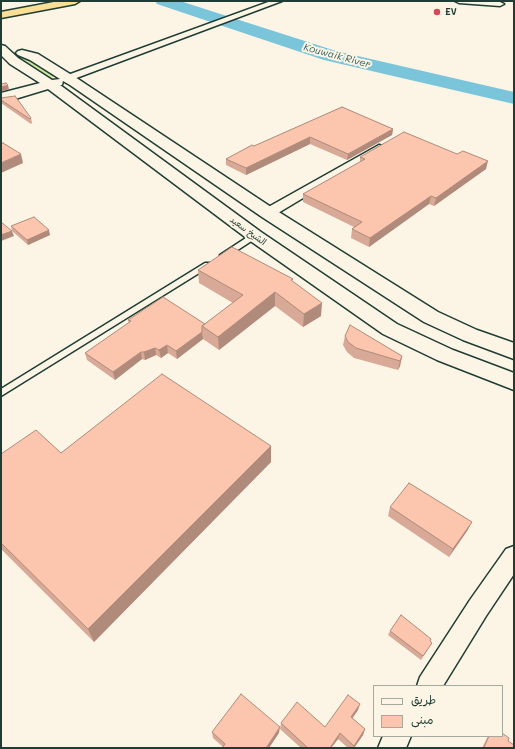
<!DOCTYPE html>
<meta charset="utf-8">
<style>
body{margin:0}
#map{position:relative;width:515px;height:749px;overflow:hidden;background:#fcf5e5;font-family:Mali,"Playpen Sans Arabic",sans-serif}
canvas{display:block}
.frame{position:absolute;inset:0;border:2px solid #1f3d34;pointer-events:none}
.legend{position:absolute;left:373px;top:685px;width:130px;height:52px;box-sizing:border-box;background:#fcf5e5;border:1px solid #a4ab9e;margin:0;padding:5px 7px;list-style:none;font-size:12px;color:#1f3d34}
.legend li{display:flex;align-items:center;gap:8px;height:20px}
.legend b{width:20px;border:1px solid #a4ab9e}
</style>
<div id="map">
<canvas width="515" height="749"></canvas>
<div class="frame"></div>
<ul class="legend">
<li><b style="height:5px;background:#fcf5e5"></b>طريق</li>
<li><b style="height:11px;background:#fbc5ae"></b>مبنى</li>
</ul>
</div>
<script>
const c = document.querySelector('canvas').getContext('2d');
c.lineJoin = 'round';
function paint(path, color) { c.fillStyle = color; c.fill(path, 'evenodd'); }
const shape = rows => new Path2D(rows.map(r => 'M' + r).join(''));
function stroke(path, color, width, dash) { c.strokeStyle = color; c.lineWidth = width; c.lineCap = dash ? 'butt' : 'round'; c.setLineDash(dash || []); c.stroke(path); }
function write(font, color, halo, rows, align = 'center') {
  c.font = font + ' Mali,"Playpen Sans Arabic",sans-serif'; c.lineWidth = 4; c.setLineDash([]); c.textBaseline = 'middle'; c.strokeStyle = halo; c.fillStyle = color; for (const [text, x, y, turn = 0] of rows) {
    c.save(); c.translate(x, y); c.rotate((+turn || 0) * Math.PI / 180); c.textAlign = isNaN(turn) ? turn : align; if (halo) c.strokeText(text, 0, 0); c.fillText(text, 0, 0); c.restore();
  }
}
paint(shape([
 [24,57,34,61,57,75,50,79,19,58]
]), '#cfe79d');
paint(shape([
 [155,1,180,1,336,51,514,92,514,104,324,60,157,4,155,1]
]), '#7bc5db');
const service = shape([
 [252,234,255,234,259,236,227,257,224,257,220,255,252,234],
 [205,263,211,263,212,265,1,396,1,389,205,263]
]);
const minor = shape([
 [271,1,282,1,71,80,65,80,63,78,65,76,271,1],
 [455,1,491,1,500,2,504,4,500,6,459,3,455,1],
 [379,145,383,146,385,148,383,150,273,216,268,217,263,216,262,213,263,210,379,145],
 [514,546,514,574,486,616,443,686,417,686,420,677,470,600,506,549,514,546],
 [383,736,411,736,406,748,378,748,383,736]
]);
const secondary = shape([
 [1,45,5,46,18,58,52,80,60,79,30,60,18,55,16,53,18,51,22,50,38,54,78,79,274,209,438,312,477,330,514,343,514,359,463,340,424,322,262,217,70,85,63,81,62,85,60,85,261,232,397,324,453,350,514,373,514,390,437,360,383,334,249,240,48,89,15,99,1,101,1,93,40,83,10,64,1,55,1,45]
]);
const trunk = shape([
 [59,1,80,1,75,4,1,18,1,12,59,1]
]);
stroke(service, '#1f3d34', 3);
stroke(minor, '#1f3d34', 3);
stroke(secondary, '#1f3d34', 3);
stroke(trunk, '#1f3d34', 3);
paint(service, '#fcf5e5');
paint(minor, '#fcf5e5');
paint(secondary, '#fcf5e5');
paint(trunk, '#fadf96');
paint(shape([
 [1,98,31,118,32,123,31,124,1,103],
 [342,107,393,129,392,135,347,160,310,144,246,175,226,165,226,159],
 [360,157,486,169,434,206,429,204,369,247,351,238,352,229,354,227,303,202,303,194,360,162],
 [11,226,50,235,28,245,12,231],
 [198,270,292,282,321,316,303,327,275,306,219,350,203,339,177,359,168,353,161,358,156,355,145,360,142,359,115,380,87,360,85,353,129,323,128,320,205,324,233,303,199,283],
 [345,336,402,356,400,366,398,370,354,358,347,352,343,345],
 [61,453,271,462,94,642,1,549,1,454],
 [390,507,472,522,467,531,449,557,388,516],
 [390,631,430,641,432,643,421,660,388,635],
 [358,710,352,718,365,729,363,735,354,748,348,748,338,739,331,748,301,748,280,729,281,723,325,727],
 [212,732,279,733,223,747,213,738],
 [488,736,502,736,508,741,514,748,482,748]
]), '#d8a996');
paint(shape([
 [8,85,9,89,1,92,1,87],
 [393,129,392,135,347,160,348,154],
 [310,137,310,144,246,175,246,168],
 [21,154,23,163,1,173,1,163],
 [488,161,486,169,434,206,436,198],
 [431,196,429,204,369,247,370,238],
 [49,230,50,235,28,245,27,240],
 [12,231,14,236,1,241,1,235],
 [275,292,275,306,219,350,218,337],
 [322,303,321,316,303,327,304,314],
 [202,332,203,339,177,359,176,351],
 [167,345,168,353,161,358,159,350],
 [155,348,156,355,145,360,144,352],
 [141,352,142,359,115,380,113,372],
 [402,356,400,366,398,370,400,361],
 [271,446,271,462,94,642,88,629],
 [472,522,467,531,449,557,453,549],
 [360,704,358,710,349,723,351,717],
 [280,727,279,733,269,748,266,748],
 [365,729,363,735,354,748,353,748],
 [340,733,338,739,331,748,330,748]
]), '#b08a7a');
const building = shape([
 [6,83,8,85,1,87,1,84,6,83],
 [15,96,31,118,30,119,1,100,1,98,15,96],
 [342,107,393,129,348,154,310,137,246,168,226,159,252,145,254,146,342,107],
 [404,132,457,154,463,151,488,161,436,198,431,196,370,238,352,229,362,222,303,194,365,159,360,157,404,132],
 [3,143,21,154,1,163,1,144,3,143],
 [34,217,49,230,27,240,11,226,34,217],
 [1,222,12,231,1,235,1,222],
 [232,247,293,279,291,280,322,303,304,314,275,292,218,337,202,326,243,295,198,270,232,247],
 [163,297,205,324,202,326,202,332,176,351,167,345,159,350,155,348,144,352,141,352,113,372,85,353,131,321,128,320,163,297],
 [350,325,402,356,400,361,356,348,348,342,345,336,350,325],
 [162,374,271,446,88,629,1,543,1,454,36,430,61,453,162,374],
 [409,483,472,522,453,549,390,507,409,483],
 [401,615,431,639,430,641,432,643,423,656,390,631,401,615],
 [241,694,280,727,266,748,222,748,225,744,212,732,241,694],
 [348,695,360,704,351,717,365,729,354,746,340,733,330,748,308,748,281,723,297,702,325,727,348,695],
 [502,733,509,738,508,741,514,745,514,748,485,748,484,747,489,736,502,736,502,733]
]);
paint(building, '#fbc5ae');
stroke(building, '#b08a7a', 1);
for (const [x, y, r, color] of [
 [437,12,4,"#d1495b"]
]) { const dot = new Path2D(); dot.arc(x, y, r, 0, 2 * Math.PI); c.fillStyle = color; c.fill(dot); stroke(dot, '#fcf5e5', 1.5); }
write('bold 9px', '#1f3d34', '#fcf5e5', [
 ["EV",445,12]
], 'left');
write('9px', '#1f3d34', '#fcf5e5', [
 ["الشيخ سعيد",248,231,36]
]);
write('italic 10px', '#365f5e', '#fcf5e5', [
 ["Kouwaik River",337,56,15]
]);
</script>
